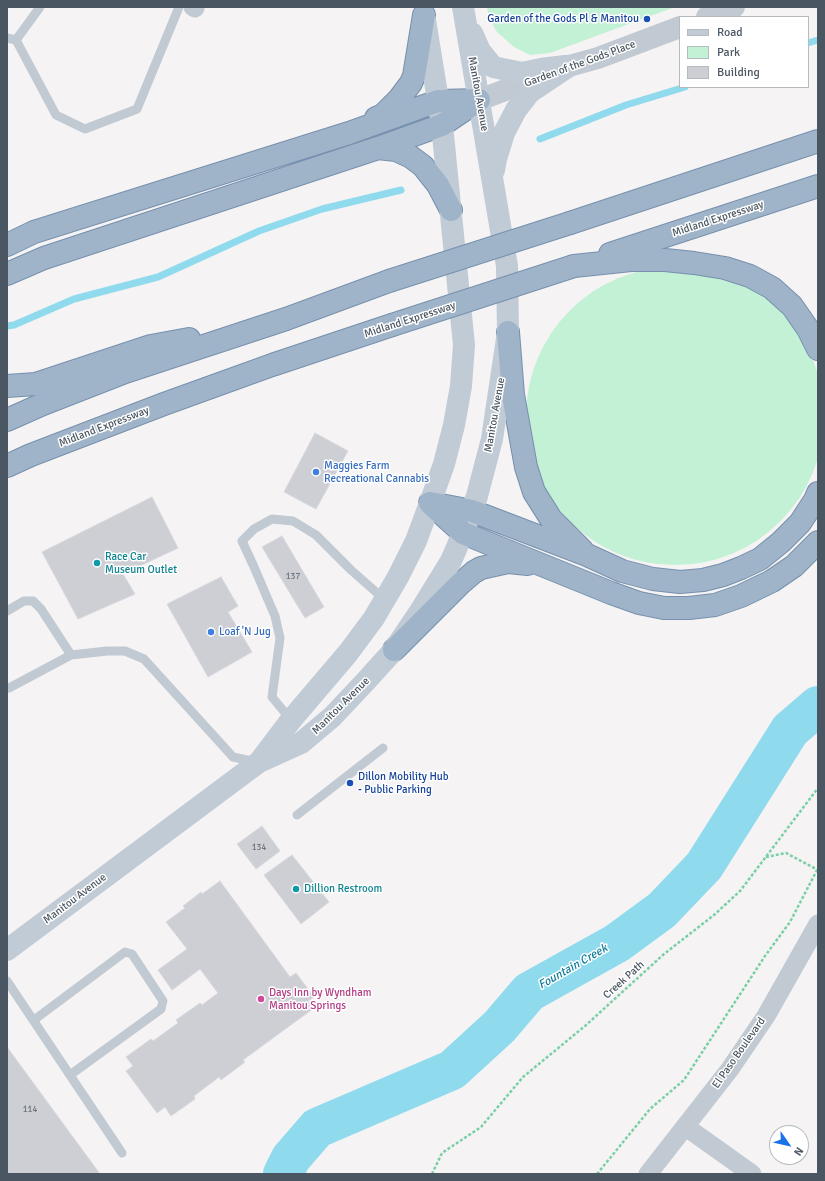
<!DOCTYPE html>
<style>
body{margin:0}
#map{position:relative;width:825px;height:1181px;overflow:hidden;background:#f5f3f3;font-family:Signika,sans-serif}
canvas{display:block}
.frame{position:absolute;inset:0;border:8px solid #4a5661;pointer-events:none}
.legend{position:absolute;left:679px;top:16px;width:130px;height:72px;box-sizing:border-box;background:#fff;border:1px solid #b7bbc0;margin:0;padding:5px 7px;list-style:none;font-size:12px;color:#4a5661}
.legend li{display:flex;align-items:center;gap:8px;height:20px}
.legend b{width:20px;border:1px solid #b7bbc0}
.north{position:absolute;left:769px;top:1125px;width:40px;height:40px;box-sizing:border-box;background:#fff;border:1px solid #b7bbc0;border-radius:50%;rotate:124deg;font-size:11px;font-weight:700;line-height:16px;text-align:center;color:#4a5661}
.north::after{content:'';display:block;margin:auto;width:14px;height:18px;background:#1a73e8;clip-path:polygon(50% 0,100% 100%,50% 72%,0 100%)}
</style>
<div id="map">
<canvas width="825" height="1181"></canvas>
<div class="frame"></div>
<ul class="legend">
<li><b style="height:5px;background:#c1cbd6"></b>Road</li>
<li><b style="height:11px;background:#c3f1d5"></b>Park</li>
<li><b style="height:11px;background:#cdcfd5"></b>Building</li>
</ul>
<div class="north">N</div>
</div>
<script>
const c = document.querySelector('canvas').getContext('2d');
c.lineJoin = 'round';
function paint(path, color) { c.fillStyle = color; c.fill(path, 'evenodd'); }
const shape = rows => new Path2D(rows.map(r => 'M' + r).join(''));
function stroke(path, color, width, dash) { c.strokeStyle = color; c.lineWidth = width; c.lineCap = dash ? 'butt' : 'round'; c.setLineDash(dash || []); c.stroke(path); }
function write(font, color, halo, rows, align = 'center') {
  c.font = font + ' Signika,sans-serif'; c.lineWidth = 3; c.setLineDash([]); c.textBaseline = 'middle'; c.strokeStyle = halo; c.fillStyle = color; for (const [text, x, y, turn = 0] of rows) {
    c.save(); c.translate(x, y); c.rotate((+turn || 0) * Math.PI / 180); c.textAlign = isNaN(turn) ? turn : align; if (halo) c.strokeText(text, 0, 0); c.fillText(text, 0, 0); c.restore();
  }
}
paint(shape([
 [487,7,675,7,550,53,530,55,514,47,497,32,489,18],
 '526 416a149 149 0 1 1 298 0a149 149 0 1 1-298 0Z'
]), '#c3f1d5');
stroke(shape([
 [808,43,818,40],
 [540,139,626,105,685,87],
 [7,326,14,325,74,299,158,277,259,231,322,209,401,190]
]), '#90daee', 7);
stroke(shape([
 [283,1174,291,1158,317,1128,452,1070,499,1027,529,992,617,943,662,910,704,866,790,730,818,706]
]), '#90daee', 40);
const building = shape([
 [315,433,348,451,316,509,284,492,315,433],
 [152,497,178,548,123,574,135,594,78,619,42,552,152,497],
 [282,536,324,607,305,618,262,547,282,536],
 [221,577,238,606,228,612,252,652,208,677,167,604,221,577],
 [262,826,280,851,256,869,237,844,262,826],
 [292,855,329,902,301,924,264,875,292,855],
 [220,881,290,977,296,973,314,997,308,1001,314,1008,243,1060,245,1062,221,1080,219,1077,194,1096,195,1099,171,1116,165,1107,157,1113,126,1071,133,1066,126,1057,151,1039,153,1041,178,1023,176,1020,200,1003,202,1005,218,993,200,969,172,990,158,970,187,949,166,922,185,908,183,906,201,892,202,894,220,881],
 [7,1047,100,1174,7,1174,7,1047]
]);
paint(building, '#cdcfd5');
stroke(building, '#d7d9de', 1);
const trunk = shape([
 [376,118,383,115,399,99,411,83,414,76,424,15],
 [378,148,396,150,411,157,423,166,438,185,451,210],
 [570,223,818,141],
 [7,245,34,232,349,133,438,101,479,100],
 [610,254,818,186],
 [574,266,631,260,665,260,694,263,725,268,750,276,772,288,792,306,808,329,818,349],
 [7,274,44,258,378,148,442,125,479,100],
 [508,332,513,395,526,467,534,492,551,519,582,550],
 [7,386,36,384,151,346,189,339],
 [7,420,43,404,125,372,286,319,389,281],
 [7,466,31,455,164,404,272,365,392,325],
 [430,503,472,511,587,555,622,571,653,579,680,582,703,580,723,575,741,568,760,559,781,542,800,523,815,500,818,493],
 [430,503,463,533,611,593,639,603,664,608,689,608,715,605,741,596,772,581,794,566,818,542],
 [394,650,460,584,474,572,481,568,508,562,528,564]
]);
stroke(trunk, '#7690ad', 24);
stroke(shape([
 [766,857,786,853,818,870],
 [432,1174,442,1153,481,1127,523,1077,585,1026,664,954,714,915,740,891,818,788],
 [597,1174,650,1109,684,1080,765,956,790,922,817,870]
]), '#7ad0a6', 2.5, [3, 2]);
stroke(shape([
 [7,38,16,40,40,7],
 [16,40,56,115,85,129,137,109,179,7],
 [7,611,24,601,33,601,41,609,71,655],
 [7,688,9,688,71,655,107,651,125,651,144,659,233,757,256,762],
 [291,720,272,697,280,638,275,616,254,567,242,541,254,529,272,519,293,521,316,535,351,570,385,600],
 [297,815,383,748],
 [7,981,122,1153],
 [34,1020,125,952,132,954,163,1001,161,1009,70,1075]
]), '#c1cad2', 9);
stroke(shape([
 [193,7,195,8],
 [686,1127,752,1174],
 [648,1174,730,1069,766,1016,818,924]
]), '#c1cad2', 19);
stroke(shape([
 [707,17,734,7],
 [479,100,569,66,598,58,680,27]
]), '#c1cad2', 22);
stroke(shape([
 [472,33,480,51,493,67,522,73,541,69,565,66],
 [494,170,496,159,504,133,516,110,530,92,569,66],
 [260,761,291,720,348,653,374,618,398,577,416,541,430,503,444,464,454,425,461,386,464,345,442,125,425,20],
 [7,950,259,762,301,743,332,717,365,682,394,650,419,613,451,561,463,533,477,496,492,439,508,332,507,266,463,7]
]), '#c1cbd6', 22);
stroke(trunk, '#9fb4c9', 22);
const trunkBridge = shape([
 [389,281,570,223],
 [392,325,574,266]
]);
stroke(trunkBridge, '#7690ad', 24, []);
stroke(trunkBridge, '#9fb4c9', 22);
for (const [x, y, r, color] of [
 [647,19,4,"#1a4fb4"],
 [316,472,4,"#3f7fe0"],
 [97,563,4,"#0f9aa8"],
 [211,632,4,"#3f7fe0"],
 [350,783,4,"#1a4fb4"],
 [296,889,4,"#0f9aa8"],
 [261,999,4,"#d1479c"]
]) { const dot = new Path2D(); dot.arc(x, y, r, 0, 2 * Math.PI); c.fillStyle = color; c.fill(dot); stroke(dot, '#fff', 1.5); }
write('9px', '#6b747e', null, [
 ["137",293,577],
 ["134",259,848],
 ["114",30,1110]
]);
write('11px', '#164399', '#fff', [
 ["Garden of the Gods Pl & Manitou",639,19],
 ["Dillon Mobility Hub",358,777,"left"],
 ["- Public Parking",358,790,"left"]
], 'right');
write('11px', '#4a5661', '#fff', [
 ["Garden of the Gods Place",580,64,-20],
 ["Manitou Avenue",478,94,80],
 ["Midland Expressway",718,219,-18],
 ["Midland Expressway",410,320,-18],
 ["Manitou Avenue",495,415,-80],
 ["Midland Expressway",104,427,-21],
 ["Manitou Avenue",341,706,-45],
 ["Manitou Avenue",75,899,-37],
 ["Creek Path",624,980,-42],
 ["El Paso Boulevard",739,1053,-55]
]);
write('11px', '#366cbe', '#fff', [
 ["Maggies Farm",324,466],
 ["Recreational Cannabis",324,479],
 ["Loaf 'N Jug",219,632]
], 'left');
write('11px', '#0d838f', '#fff', [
 ["Race Car",105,557],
 ["Museum Outlet",105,570],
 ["Dillion Restroom",304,889]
], 'left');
write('11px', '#b23c85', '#fff', [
 ["Days Inn by Wyndham",269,993],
 ["Manitou Springs",269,1006]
], 'left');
write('italic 12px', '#0c7c9b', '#fff', [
 ["Fountain Creek",573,967,-30]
]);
</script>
